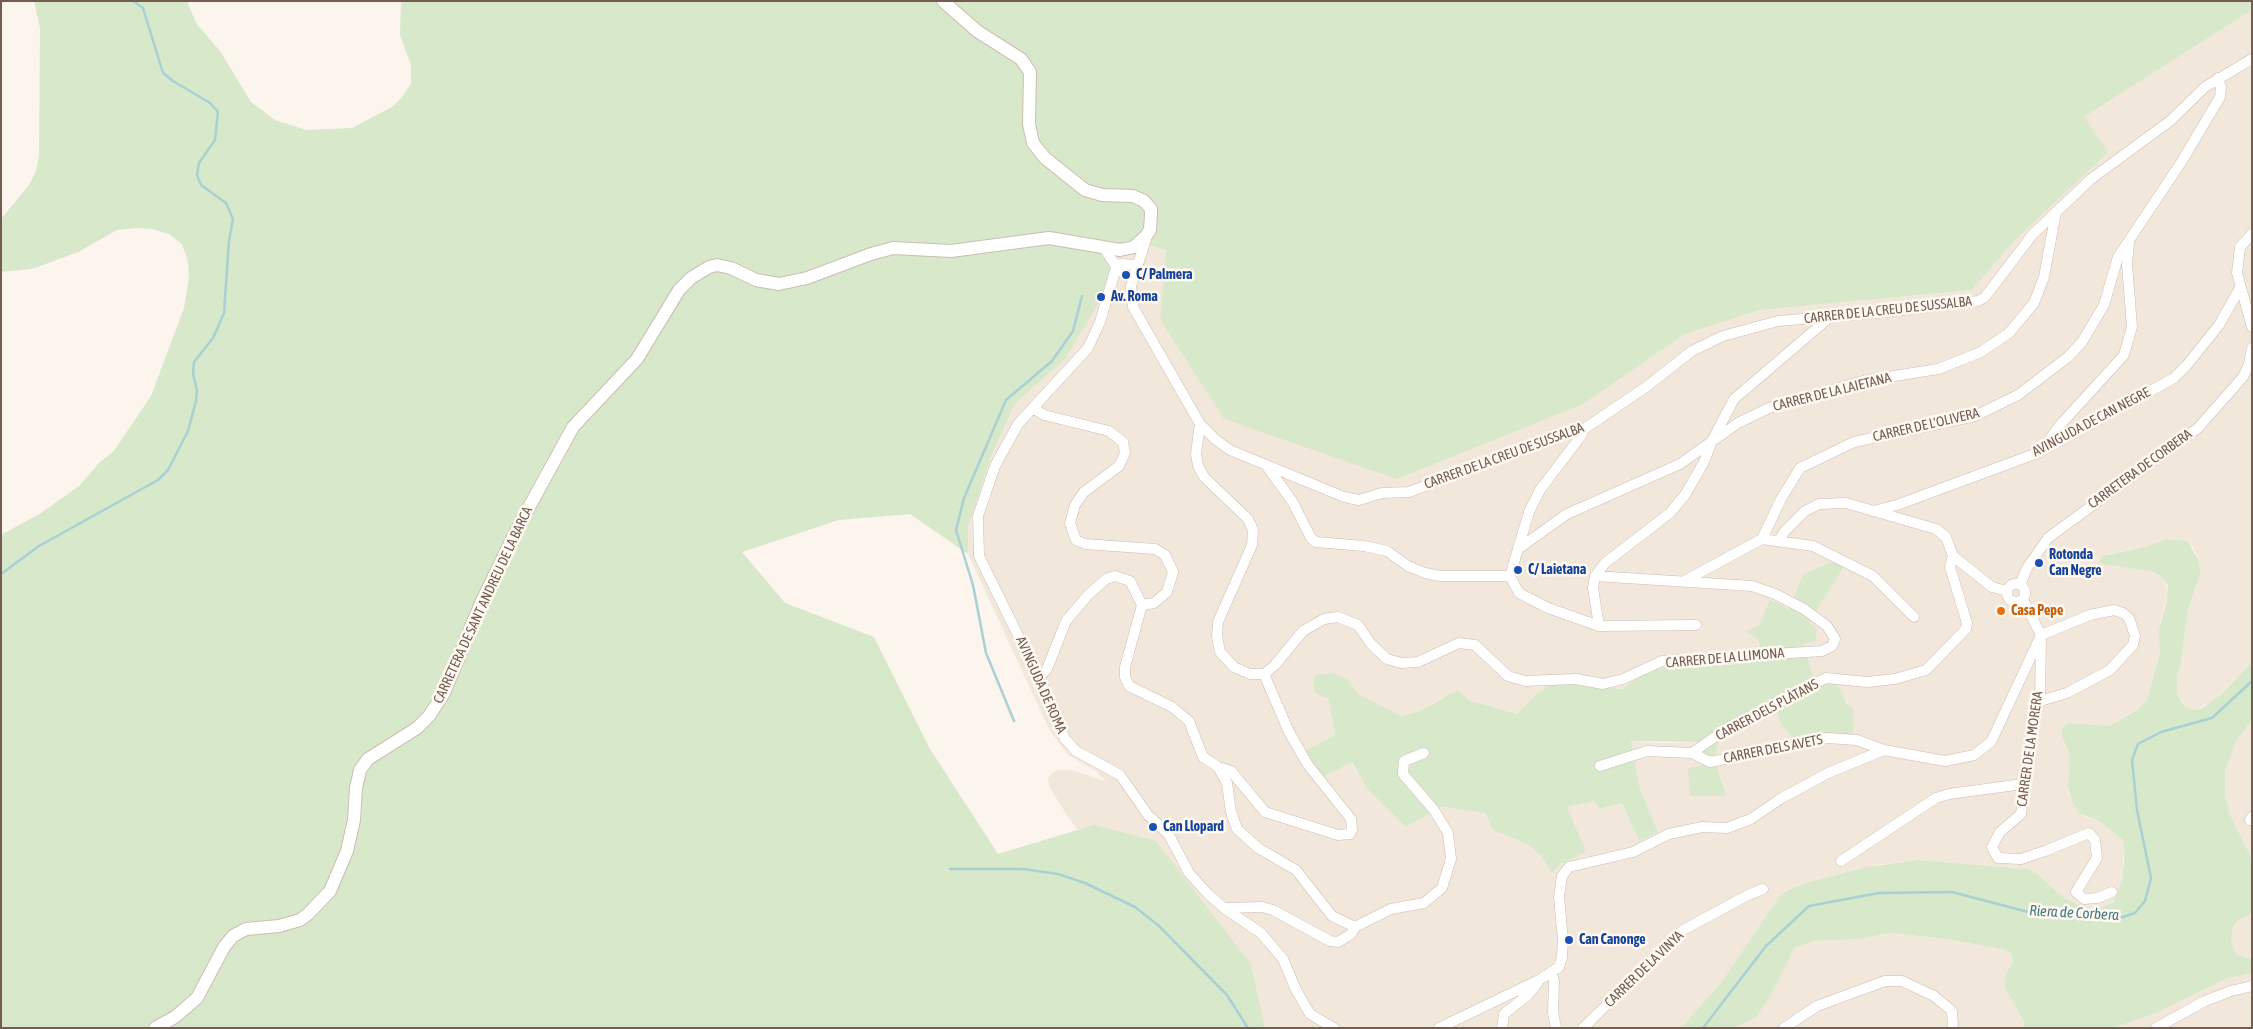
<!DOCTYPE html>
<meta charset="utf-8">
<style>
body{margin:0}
#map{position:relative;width:2253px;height:1029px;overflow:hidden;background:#fbf5ed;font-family:"Asap Condensed",sans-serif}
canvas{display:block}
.frame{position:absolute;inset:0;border:2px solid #755c51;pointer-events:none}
</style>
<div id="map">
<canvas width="2253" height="1029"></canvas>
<div class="frame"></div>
</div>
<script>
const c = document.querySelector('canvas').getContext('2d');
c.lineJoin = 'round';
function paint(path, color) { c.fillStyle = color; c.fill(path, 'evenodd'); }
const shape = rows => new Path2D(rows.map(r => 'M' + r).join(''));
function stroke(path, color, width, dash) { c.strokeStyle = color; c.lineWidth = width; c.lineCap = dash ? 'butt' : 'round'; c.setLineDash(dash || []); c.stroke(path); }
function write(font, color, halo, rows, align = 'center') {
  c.font = font + ' "Asap Condensed",sans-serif'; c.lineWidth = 5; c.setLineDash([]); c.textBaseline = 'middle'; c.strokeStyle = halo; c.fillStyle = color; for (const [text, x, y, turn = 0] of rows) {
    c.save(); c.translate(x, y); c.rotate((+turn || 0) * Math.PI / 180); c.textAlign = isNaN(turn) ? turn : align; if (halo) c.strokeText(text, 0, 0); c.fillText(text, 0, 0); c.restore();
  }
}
paint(shape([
 [2252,10,2252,662,2214,700,2195,710,2188,708,2178,696,2177,676,2181,662,2188,609,2198,582,2199,562,2193,547,2188,541,2166,539,2145,547,2109,554,2102,556,2098,562,2154,572,2165,580,2168,593,2160,623,2160,652,2147,700,2142,706,2109,726,2082,725,2062,736,2070,756,2069,793,2075,807,2085,817,2099,821,2123,840,2123,874,2121,889,2114,902,2099,908,2085,908,2064,898,2035,872,2027,869,1918,860,1877,865,1806,883,1790,889,1778,898,1721,983,1681,1028,1265,1028,1251,964,1094,825,1078,830,1068,817,1049,786,1048,779,1052,773,1058,770,1072,770,1105,781,1096,771,1068,755,1050,731,968,554,968,527,992,454,1015,404,1065,359,1121,244,1131,241,1166,250,1160,319,1585,403,1685,334,1761,310,1972,290,2016,239,2084,117],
 [1844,567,1809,622,1804,643,1815,683,1843,694,1845,702,1854,709,1781,723,1771,699,1713,730,1715,760,1726,794,1714,796,1691,796,1704,765,1699,742,1661,743,1631,741,1640,789,1658,832,1639,841,1622,803,1599,809,1596,800,1567,807,1562,863,1552,873,1542,857,1529,845,1493,830,1485,813,1441,807,1406,827,1367,789,1335,735,1328,698,1348,680,1359,694,1401,716,1420,711,1443,697,1469,700,1518,714,1537,693,1554,682,1622,689,1653,669,1758,661,1759,625,1770,601,1789,610,1803,574,1816,570],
 [2252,720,2252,859,2230,815,2225,794,2225,770,2237,740],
 [2252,913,2252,959,2237,955,2232,949,2230,935,2237,921],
 [1890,933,1947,939,2005,950,2011,953,2013,961,2006,974,2009,996,2024,1022,2024,1028,1734,1028,1757,1016,1762,1008,1794,948,1814,941,1858,939],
 [2252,973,2252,1028,2113,1028,2156,1013,2228,978]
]), '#f2e7db');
paint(shape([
 [34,1,187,1,196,23,220,51,251,102,275,120,306,130,352,128,392,107,403,96,411,83,411,65,400,35,401,1,2252,1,2252,10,2084,117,2108,152,2016,239,1972,290,1761,310,1685,334,1585,403,1397,479,1224,419,1160,319,1166,250,1131,241,1121,244,1100,301,1065,359,1015,404,992,454,968,527,968,554,910,514,839,520,742,552,785,603,874,637,930,749,998,854,1094,825,1156,841,1251,964,1265,1028,1,1028,1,535,41,513,79,486,100,462,114,451,151,396,184,308,189,278,188,261,182,244,169,234,152,229,136,228,117,230,78,252,32,269,1,272,1,219,29,185,36,171,39,156,40,28],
 [2166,539,2188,541,2199,562,2200,575,2188,609,2181,662,2177,676,2178,696,2182,702,2188,708,2195,710,2202,708,2220,695,2252,662,2252,720,2237,740,2225,770,2225,794,2230,815,2252,859,2252,913,2237,921,2233,927,2231,942,2237,955,2252,959,2252,973,2228,978,2156,1013,2113,1028,2024,1028,2024,1022,2005,988,2006,974,2013,961,2011,953,2005,950,1947,939,1890,933,1858,939,1814,941,1794,948,1770,996,1757,1016,1751,1020,1734,1028,1681,1028,1721,983,1778,898,1790,889,1806,883,1867,867,1918,860,2027,869,2035,872,2064,898,2085,908,2099,908,2114,902,2122,882,2124,860,2123,840,2099,821,2079,813,2072,801,2068,786,2070,756,2062,736,2062,728,2067,723,2109,726,2137,710,2147,700,2160,652,2159,630,2167,600,2168,586,2165,580,2154,572,2098,563,2102,556,2145,547],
 [1832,562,1844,567,1809,622,1817,630,1815,641,1804,644,1815,683,1835,684,1843,694,1845,702,1854,709,1853,737,1821,735,1792,738,1781,723,1770,699,1713,730,1718,743,1715,760,1726,795,1714,796,1690,796,1688,768,1704,765,1699,742,1631,741,1640,789,1658,832,1639,841,1622,803,1599,809,1595,801,1567,807,1586,852,1562,863,1552,873,1542,857,1529,845,1493,830,1485,813,1441,807,1406,827,1367,789,1352,762,1323,777,1305,751,1335,735,1328,698,1314,693,1314,675,1335,673,1348,680,1359,694,1401,716,1420,711,1457,690,1469,700,1517,714,1537,693,1554,682,1622,689,1652,669,1758,661,1759,641,1746,631,1759,625,1770,600,1789,609,1803,574]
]), '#d8e8cb');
stroke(shape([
 [1,574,39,546,158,480,168,470,188,431,196,401,197,391,193,373,194,362,213,338,224,313,229,241,233,219,226,203,201,185,197,175,199,163,215,140,218,112,210,103,173,81,163,73,143,8,133,1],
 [1014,721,986,653,973,585,956,530,964,498,1006,400,1052,361,1073,331,1082,296],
 [950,869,1023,869,1058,874,1085,883,1135,907,1159,926,1227,995,1248,1028],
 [1703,1028,1766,946,1809,906,1879,893,1952,892,2032,913,2078,914,2098,918,2120,918,2135,913,2145,901,2151,878,2137,810,2132,760,2138,744,2161,732,2212,718,2252,681]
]), '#a9d0d4', 2.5);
const minor = shape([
 [1148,233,1131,286,1133,307,1200,424,1216,440,1230,450,1344,497,1359,500,1382,493,1409,492,1575,429,1584,429,1646,387,1692,351,1723,336,1778,321,1877,313,1978,301,1985,297,2033,234,2091,179,2170,121,2205,87,2252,59],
 [2252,234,2240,247,2237,273,2252,327],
 [1104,248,1119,271],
 [1137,265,1120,264,1116,268,1100,322,1088,348,1018,424,995,466,978,516,979,556,1039,678,1065,739,1076,751,1120,775,1148,815,1169,835,1189,873,1207,893,1224,908,1261,933,1283,959,1296,990,1310,1014,1334,1028],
 [1033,408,1044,415,1109,431,1123,442,1125,453,1119,466,1084,492,1075,505,1070,523,1076,540,1085,544,1155,549,1165,555,1173,572,1167,592,1154,603,1142,605,1125,667,1125,677,1129,686,1172,707,1189,721,1203,757,1218,767,1227,783,1231,812,1237,829,1258,848,1296,870,1332,916,1355,927],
 [1200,424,1196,454,1198,466,1204,477,1248,519,1253,530,1252,545,1218,622,1217,636,1220,652,1234,667,1250,674,1264,674,1289,732,1308,765,1351,819,1352,830,1350,834,1338,835,1265,812,1231,771,1218,767],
 [2044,447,2061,424,2124,355,2132,327,2127,264,2129,244],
 [1266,465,1292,501,1311,538,1316,542,1364,546,1387,551,1408,566,1425,573,1440,576,1510,576],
 [1873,511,1897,505,2040,452,2174,378,2187,365,2219,325,2240,288],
 [1762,539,1781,499,1800,468,1854,442,1975,416,2018,395,2068,357,2082,342,2104,305,2118,257,2182,161,2220,97,2221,88,2218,78],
 [1779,541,1784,532,1805,511,1819,504,1846,503,1936,529,1946,537,1953,556,1992,587,2007,591],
 [1518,549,1567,514,1680,464,1738,423,1769,408,1863,381,1938,369,1981,352,2009,333,2034,303,2044,277,2056,212],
 [1510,576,1519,593,1548,608,1599,626,1696,625],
 [1510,576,1529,512,1540,490,1581,436,1584,429],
 [1686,580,1762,539,1813,546,1873,576,1914,617],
 '2007 593a9 9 0 1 1 18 0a9 9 0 1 1-18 0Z',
 [2020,585,2027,568,2048,538,2198,428,2243,377,2249,364,2252,348],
 [2023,600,2041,635,2040,701,2032,726,2021,814,2000,832,1992,847,1998,858,2021,859,2045,851,2089,833,2095,840,2097,858,2076,892,2084,899,2097,898,2112,892],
 [1599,626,1593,588,1595,576,1605,563,1670,513,1685,495,1704,462,1712,441,1734,399,1830,317],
 [1264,674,1275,665,1303,631,1324,619,1338,617,1358,625,1371,644,1387,659,1401,663,1418,662,1459,643,1475,645,1508,676,1525,681,1576,679,1603,684,1623,679,1662,661,1822,651,1832,646,1835,639,1827,626,1804,609,1775,594,1752,586,1595,576],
 [1039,678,1047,669,1066,621,1088,595,1106,579,1115,576,1130,581,1142,605],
 [2040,701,2067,693,2110,670,2133,645,2135,636,2129,618,2123,613,2114,610,2090,615,2041,635],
 [1692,753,1710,762,1827,738,1857,740,1884,750],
 [1600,766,1647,751,1692,753,1729,727,1826,678,1867,682,1895,679,1926,670,1966,629,1967,623,1950,567,1953,556],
 [2250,820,2252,817],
 [1841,861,1936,798,1949,794,2023,784],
 [1224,908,1262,907,1273,910,1330,941,1338,942,1351,934,1355,927,1391,909,1424,903,1442,888,1451,859,1448,833,1434,810,1403,774,1404,761,1424,753],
 [1552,973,1554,982,1553,1012,1556,1028],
 [1439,1028,1539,980,1559,967,1562,957,1563,940,1559,897,1562,876,1569,867,1633,852,1669,834,1702,827,1727,828,1751,819,1780,799,1828,773,1884,750,1945,761,1974,755,1991,742,2041,635],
 [1502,1028,1504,1014,1529,994,1539,981],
 [1583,1028,1683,930,1748,895,1763,889],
 [1784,1028,1817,1006,1885,981,1902,981,1934,996,1952,1011,1953,1028],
 [2156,1028,2205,1001,2231,991,2252,986]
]);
const tertiary = shape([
 [155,1028,175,1017,197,998,224,947,233,936,246,929,279,926,300,920,308,914,330,891,347,851,354,820,356,788,360,770,368,759,417,728,429,716,444,693,481,603,517,529,573,427,637,359,679,290,691,278,709,267,717,265,731,268,756,280,779,284,807,278,871,254,893,248,951,251,1049,238,1120,250,1134,247,1145,237,1150,230,1151,215,1151,209,1144,201,1133,196,1102,195,1085,190,1045,158,1033,143,1029,124,1030,72,1021,59,977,31,943,1]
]);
stroke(minor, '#cdbdb3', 11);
stroke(tertiary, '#cdbdb3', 14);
stroke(minor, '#fff', 10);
stroke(tertiary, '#fff', 12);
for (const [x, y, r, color] of [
 [1126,275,5,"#1a4fb4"],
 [1101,297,5,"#1a4fb4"],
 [2039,563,5,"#1a4fb4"],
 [1518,570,5,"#1a4fb4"],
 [2001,611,5,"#e8710a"],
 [1153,827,5,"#1a4fb4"],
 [1569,940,5,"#1a4fb4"]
]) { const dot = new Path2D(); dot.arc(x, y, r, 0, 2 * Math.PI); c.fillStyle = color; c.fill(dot); stroke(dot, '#fef9f3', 2); }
write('bold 14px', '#164399', '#fef9f3', [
 ["C/ Palmera",1136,275],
 ["Av. Roma",1111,297],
 ["Rotonda",2049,555],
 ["Can Negre",2049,571],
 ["C/ Laietana",1528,570],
 ["Can Llopard",1163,827],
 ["Can Canonge",1579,940]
], 'left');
write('14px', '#755c51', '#fef9f3', [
 ["CARRER DE LA CREU DE SUSSALBA",1888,310,-6],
 ["CARRER DE LA LAIETANA",1832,392,-14],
 ["AVINGUDA DE CAN NEGRE",2091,422,-28],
 ["CARRER DE L'OLIVERA",1926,425,-13],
 ["CARRER DE LA CREU DE SUSSALBA",1504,456,-20],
 ["CARRETERA DE CORBERA",2140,469,-36],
 ["CARRETERA DE SANT ANDREU DE LA BARCA",483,605,-65],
 ["CARRER DE LA LLIMONA",1725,658,-5],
 ["AVINGUDA DE ROMA",1041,685,66],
 ["CARRER DELS PLÀTANS",1767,710,-28],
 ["CARRER DELS AVETS",1773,749,-11],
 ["CARRER DE LA MORERA",2030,749,-82],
 ["CARRER DE LA VINYA",1644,969,-44]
]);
write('bold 14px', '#c56008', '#fef9f3', [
 ["Casa Pepe",2011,611]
], 'left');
write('italic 15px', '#49787f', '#fef9f3', [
 ["Riera de Corbera",2074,913,3]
]);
</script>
